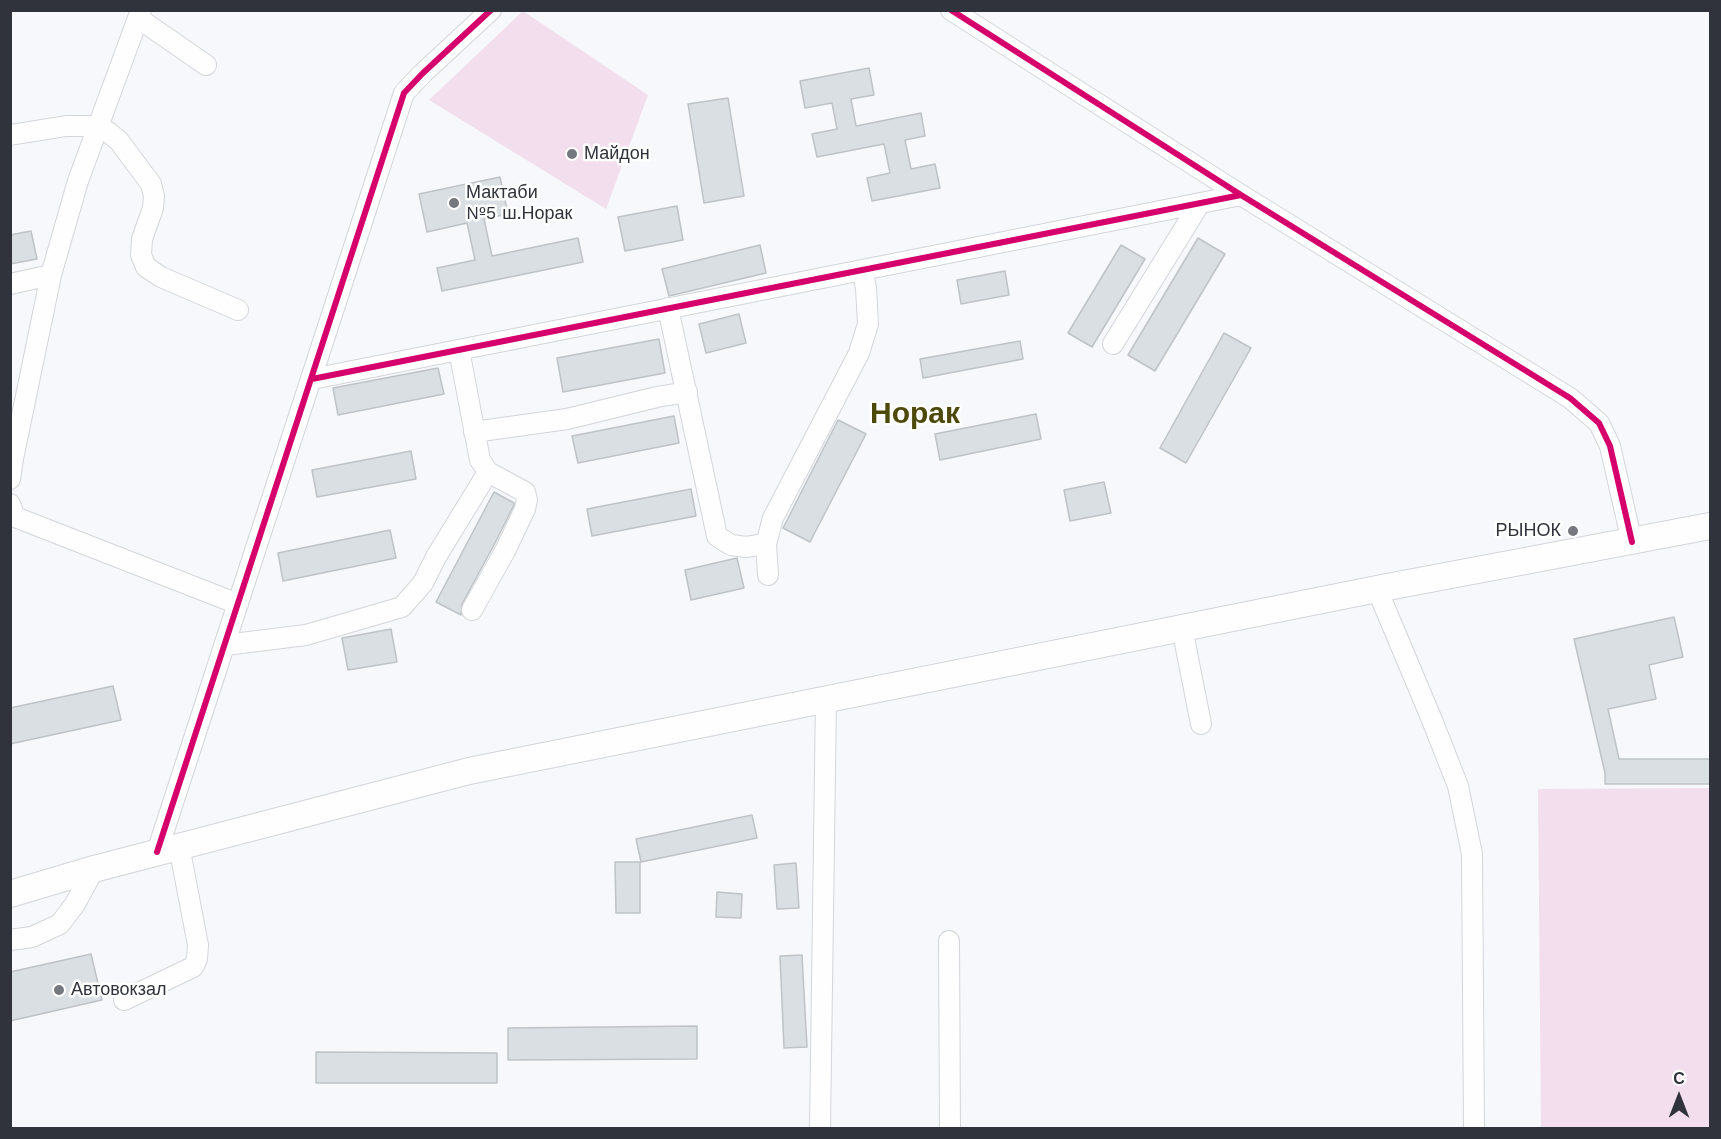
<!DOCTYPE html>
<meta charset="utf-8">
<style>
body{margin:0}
#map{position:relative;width:1721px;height:1139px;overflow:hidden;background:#f7f8fb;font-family:"Work Sans",sans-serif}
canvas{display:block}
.frame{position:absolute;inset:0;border:12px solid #31333c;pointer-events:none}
.north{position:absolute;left:1649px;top:1067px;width:60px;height:60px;-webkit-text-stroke:4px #fff;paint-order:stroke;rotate:0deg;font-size:16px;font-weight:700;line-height:24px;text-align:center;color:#31333c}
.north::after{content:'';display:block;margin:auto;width:21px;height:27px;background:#31333c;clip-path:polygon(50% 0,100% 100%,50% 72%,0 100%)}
</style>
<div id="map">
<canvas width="1721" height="1139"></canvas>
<div class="frame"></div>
<div class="north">С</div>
</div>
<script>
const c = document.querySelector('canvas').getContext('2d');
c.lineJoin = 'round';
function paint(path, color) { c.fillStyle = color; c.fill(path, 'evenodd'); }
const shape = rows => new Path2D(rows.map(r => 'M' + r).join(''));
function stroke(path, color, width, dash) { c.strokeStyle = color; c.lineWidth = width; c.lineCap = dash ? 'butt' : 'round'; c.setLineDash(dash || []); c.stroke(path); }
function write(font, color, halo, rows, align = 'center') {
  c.font = font + ' "Work Sans",sans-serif'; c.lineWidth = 5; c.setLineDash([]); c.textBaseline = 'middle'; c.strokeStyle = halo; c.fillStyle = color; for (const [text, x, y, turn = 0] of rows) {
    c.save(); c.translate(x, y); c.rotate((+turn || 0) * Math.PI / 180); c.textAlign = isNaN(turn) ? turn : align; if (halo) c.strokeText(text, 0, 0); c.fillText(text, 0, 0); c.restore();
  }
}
paint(shape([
 [523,11,648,95,606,209,429,100],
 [1710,788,1710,1128,1541,1128,1538,789]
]), '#f2deec');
const building = shape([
 [869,68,874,95,851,99,856,126,921,113,925,136,905,140,911,169,935,164,940,188,872,201,867,178,890,173,884,144,817,157,812,134,837,129,832,103,805,108,800,81,869,68],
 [728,98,744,196,704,203,688,104,728,98],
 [500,177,508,214,484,219,492,256,578,238,583,262,442,291,437,268,475,260,467,223,427,232,419,194,500,177],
 [677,206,683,240,625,251,618,217,677,206],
 [31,231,37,259,10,264,10,235,31,231],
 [1198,238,1225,254,1155,371,1128,355,1198,238],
 [760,245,766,273,669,296,662,269,760,245],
 [1121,245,1145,259,1092,347,1068,333,1121,245],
 [1005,271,1009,295,961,304,957,280,1005,271],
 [739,314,746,343,706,353,699,324,739,314],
 [1224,333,1251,348,1186,463,1160,448,1224,333],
 [659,339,665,373,563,392,557,358,659,339],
 [1020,341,1023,359,923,378,920,359,1020,341],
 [438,368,444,394,338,415,333,388,438,368],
 [1036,414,1041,439,940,460,935,434,1036,414],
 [674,416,679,443,578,463,572,436,674,416],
 [838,420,866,434,810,542,783,528,838,420],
 [411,451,416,479,317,497,312,470,411,451],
 [1104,482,1111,513,1070,521,1064,490,1104,482],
 [691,489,696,516,592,536,587,509,691,489],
 [494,492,514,503,514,505,494,545,462,604,461,615,436,602,494,492],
 [390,530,396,558,283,581,278,553,390,530],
 [737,558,744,588,691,600,685,570,737,558],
 [1674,617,1683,657,1649,665,1656,699,1608,709,1619,759,1710,759,1710,784,1605,784,1605,773,1574,639,1674,617],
 [391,629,397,662,348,670,342,638,391,629],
 [113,686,121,720,10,744,10,708,113,686],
 [752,815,757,838,641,862,636,839,752,815],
 [615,862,640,862,640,913,616,913,615,862],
 [796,863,799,908,777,909,774,865,796,863],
 [717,892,742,894,741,918,716,917,717,892],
 [91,954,102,1000,10,1021,10,972,91,954],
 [802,955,807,1047,784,1048,780,956,802,955],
 [697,1026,697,1059,508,1060,508,1028,697,1026],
 [316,1052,497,1053,497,1083,316,1083,316,1052]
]);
paint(building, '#dadfe3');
stroke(building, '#bec3c7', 1.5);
const minor = shape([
 [951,10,1241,195,1570,398,1599,423,1610,446,1632,542],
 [138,18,206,65],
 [10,135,66,126,97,126,108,132,119,141,151,184,154,196,153,208,142,239,141,255,146,267,161,277,238,310],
 [10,284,51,275],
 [668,308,717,536,731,545,746,547,766,544],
 [1113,344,1200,203],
 [459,350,480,460,488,472,525,492,527,500,525,509,505,551,472,610],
 [312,379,1241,195],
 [474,432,567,419,657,397,687,392],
 [10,479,13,459,51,275,78,181,141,10],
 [10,504,15,517,238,604],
 [768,575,766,544,773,518,859,353,868,324,866,288,862,270],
 [1377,589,1432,720,1458,786,1472,854,1474,1128],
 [1182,628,1201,724],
 [225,645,306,635,402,607,423,583,436,557,488,472],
 [157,852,404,93,423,73,491,10],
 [10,940,32,937,60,924,75,904,94,869],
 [949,941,950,1128],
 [124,1000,193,967,197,959,198,945,179,846],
 [820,1128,826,699]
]);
const major = shape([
 [10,894,94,869,469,771,1377,589,1710,526]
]);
stroke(minor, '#d3d5db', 22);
stroke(major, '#d3d5db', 28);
stroke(minor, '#fefefe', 20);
stroke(major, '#fefefe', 26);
stroke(shape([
 [951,10,1241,195,1570,398,1599,423,1610,446,1632,542],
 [312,379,1241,195],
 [157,852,404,93,423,73,491,10]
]), '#d6006c', 6);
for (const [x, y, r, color] of [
 [572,154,6,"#76787f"],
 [454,203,6,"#76787f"],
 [1573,531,6,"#76787f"],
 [59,990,6,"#76787f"]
]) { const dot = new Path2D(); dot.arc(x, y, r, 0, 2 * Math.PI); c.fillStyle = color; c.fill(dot); stroke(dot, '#fff', 2); }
write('18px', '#31333c', '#fff', [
 ["Майдон",584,154],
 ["Мактаби",466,193],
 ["№5 ш.Норак",466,214],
 ["РЫНОК",1561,531,"right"],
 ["Автовокзал",71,990]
], 'left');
write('bold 30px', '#4c4909', '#fff', [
 ["Норак",915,414]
]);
</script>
